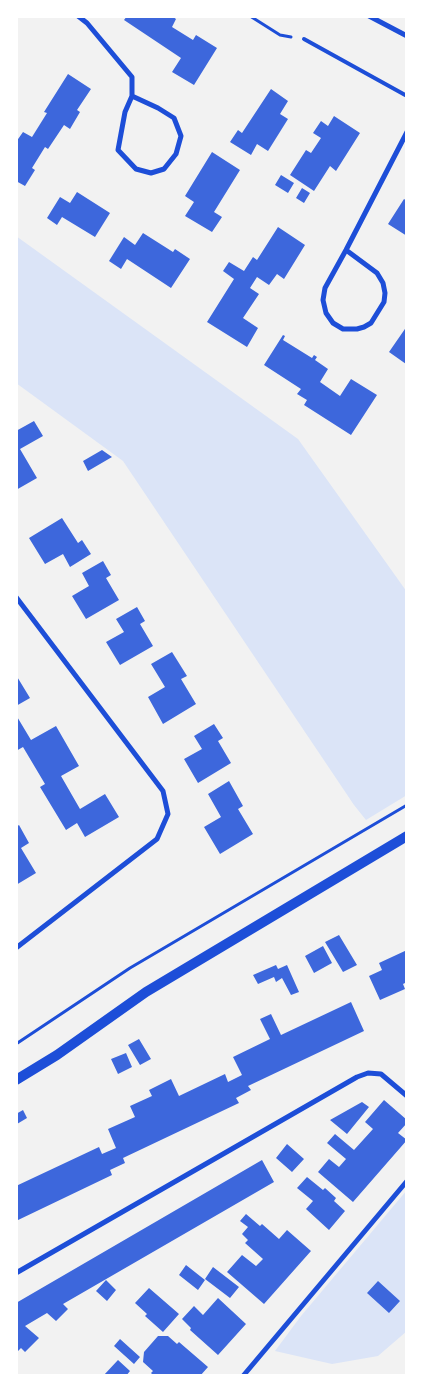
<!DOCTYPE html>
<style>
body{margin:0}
#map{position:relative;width:423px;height:1392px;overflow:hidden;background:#f2f2f2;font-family:"Archivo Narrow",sans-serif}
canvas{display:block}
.frame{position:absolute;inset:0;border:18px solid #fff;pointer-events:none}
</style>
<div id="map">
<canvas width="423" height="1392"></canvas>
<div class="frame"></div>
</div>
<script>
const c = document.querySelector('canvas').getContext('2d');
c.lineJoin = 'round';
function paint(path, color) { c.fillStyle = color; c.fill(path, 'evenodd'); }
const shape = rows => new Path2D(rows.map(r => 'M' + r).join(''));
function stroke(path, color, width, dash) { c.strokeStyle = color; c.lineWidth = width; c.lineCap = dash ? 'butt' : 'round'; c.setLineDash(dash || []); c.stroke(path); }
paint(shape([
 [16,236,298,439,407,592,407,795,366,820,354,805,123,461,16,383],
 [407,1190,407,1331,378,1356,332,1364,275,1351,301,1316]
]), '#dbe4f7');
paint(shape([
 [127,16,172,16,176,19,172,27,193,40,196,35,217,48,194,85,172,72,181,58,124,20],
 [68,74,91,89,77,110,80,112,70,129,64,125,48,149,45,147,32,168,35,170,25,186,16,181,16,142,23,132,32,137,47,113,44,112],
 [271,89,288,101,280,114,288,119,268,151,257,144,251,155,230,142,238,130,242,133],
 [334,116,360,133,336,171,330,166,314,191,290,175,306,150,311,153,321,138,313,133,321,121,328,126],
 [212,152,240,170,214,212,222,217,212,232,185,216,194,202,185,196],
 [281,175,294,183,288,193,275,185],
 [302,188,310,193,304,203,296,198],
 [77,192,110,213,95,237,62,217,57,225,47,218,60,197,70,203],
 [404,199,407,201,407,236,388,224],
 [278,227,305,245,284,279,277,274,269,285,257,277,250,288,259,294,243,318,258,328,247,347,207,322,234,279,223,271,229,262,244,271,253,257,257,260],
 [143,233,173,252,175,249,190,259,171,288,127,259,121,269,109,261,124,237,135,245],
 [407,326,407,362,406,364,389,352],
 [283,335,285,336,283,340,312,358,314,355,317,357,315,360,328,369,320,382,340,396,351,379,377,395,351,435,304,405,307,400,297,394,301,389,264,365],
 [34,421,43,436,20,449,37,478,16,490,16,431],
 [102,450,112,457,88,471,83,461],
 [62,518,78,543,82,540,91,554,70,567,63,554,45,564,29,538],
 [103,561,111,575,106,578,119,600,86,619,72,596,89,586,82,573],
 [137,607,145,621,140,624,153,646,120,665,106,642,124,632,116,619],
 [172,652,187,676,181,679,196,704,163,724,148,697,165,687,151,664],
 [16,675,30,698,16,706],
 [16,715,31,740,56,726,79,766,61,776,80,809,105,794,119,817,85,837,77,823,66,830,40,787,45,784,23,747,16,751],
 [214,724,223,738,218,741,231,763,198,783,184,759,202,749,194,736],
 [229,781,243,806,238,809,253,834,220,854,204,827,221,817,208,794],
 [19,825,29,843,21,848,36,873,16,885,16,827],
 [339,935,357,965,343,972,325,942],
 [323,946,332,963,314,973,305,956],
 [407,950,407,982,403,984,405,989,380,1000,369,976,382,970,379,963],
 [276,965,278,969,287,965,299,992,291,995,282,978,276,982,274,977,258,984,253,975],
 [351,1002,364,1031,248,1086,251,1090,236,1098,239,1103,123,1158,125,1163,110,1170,112,1175,16,1221,16,1186,99,1147,102,1154,116,1148,108,1129,135,1117,130,1106,152,1096,149,1090,171,1079,179,1096,225,1074,228,1082,242,1075,233,1057,270,1039,260,1019,271,1014,281,1035],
 [139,1039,151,1059,140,1065,128,1045],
 [126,1053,132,1067,118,1074,111,1059],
 [384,1100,407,1120,407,1123,398,1133,407,1140,353,1202,318,1172,329,1159,339,1167,346,1159,327,1143,335,1134,354,1150,373,1129,365,1122],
 [362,1102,369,1107,347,1134,330,1120],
 [23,1110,27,1118,17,1124,16,1114],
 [287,1144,304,1159,292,1172,276,1158],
 [262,1160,274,1182,63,1304,68,1309,56,1321,47,1313,25,1326,39,1338,25,1352,21,1348,16,1353,16,1303],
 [307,1177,323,1190,325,1188,336,1198,334,1201,345,1211,329,1230,306,1209,313,1201,297,1188],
 [246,1214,260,1226,262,1224,279,1239,287,1230,311,1251,264,1304,227,1272,242,1255,256,1266,263,1259,245,1243,248,1240,242,1234,248,1227,240,1221],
 [186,1265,205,1280,198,1290,179,1275],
 [213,1267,239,1287,230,1298,205,1279],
 [106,1280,116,1290,107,1301,96,1291],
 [378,1281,400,1301,389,1313,367,1293],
 [149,1288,179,1314,163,1332,145,1316,147,1314,135,1303],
 [218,1298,246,1324,218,1355,190,1330,191,1328,182,1319,194,1306,203,1315],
 [158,1336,168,1336,177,1344,179,1342,208,1367,200,1376,154,1376,151,1373,153,1371,143,1362,144,1352],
 [120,1339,140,1357,134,1364,114,1346],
 [118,1360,130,1371,126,1376,103,1376]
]), '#3d67dc');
stroke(shape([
 [250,16,280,35,291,37],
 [16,1044,130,968,407,805]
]), '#1d4ed8', 3);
stroke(shape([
 [304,39,407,96]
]), '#1d4ed8', 4);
stroke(shape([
 [78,16,87,23,132,77,132,96,125,112,118,150,136,169,151,173,164,169,176,154,181,136,174,118,158,108,132,96],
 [369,16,407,36],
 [346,250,377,273,383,283,385,293,384,302,371,323,364,327,357,329,343,329,333,323,326,313,323,300,325,288,346,250,407,132],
 [16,597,163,791,168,814,157,839,16,948],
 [16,1273,357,1077,368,1073,381,1074,407,1096],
 [243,1376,407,1181]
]), '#1d4ed8', 5);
stroke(shape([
 [16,1080,57,1055,146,992,407,836]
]), '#1d4ed8', 10);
</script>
